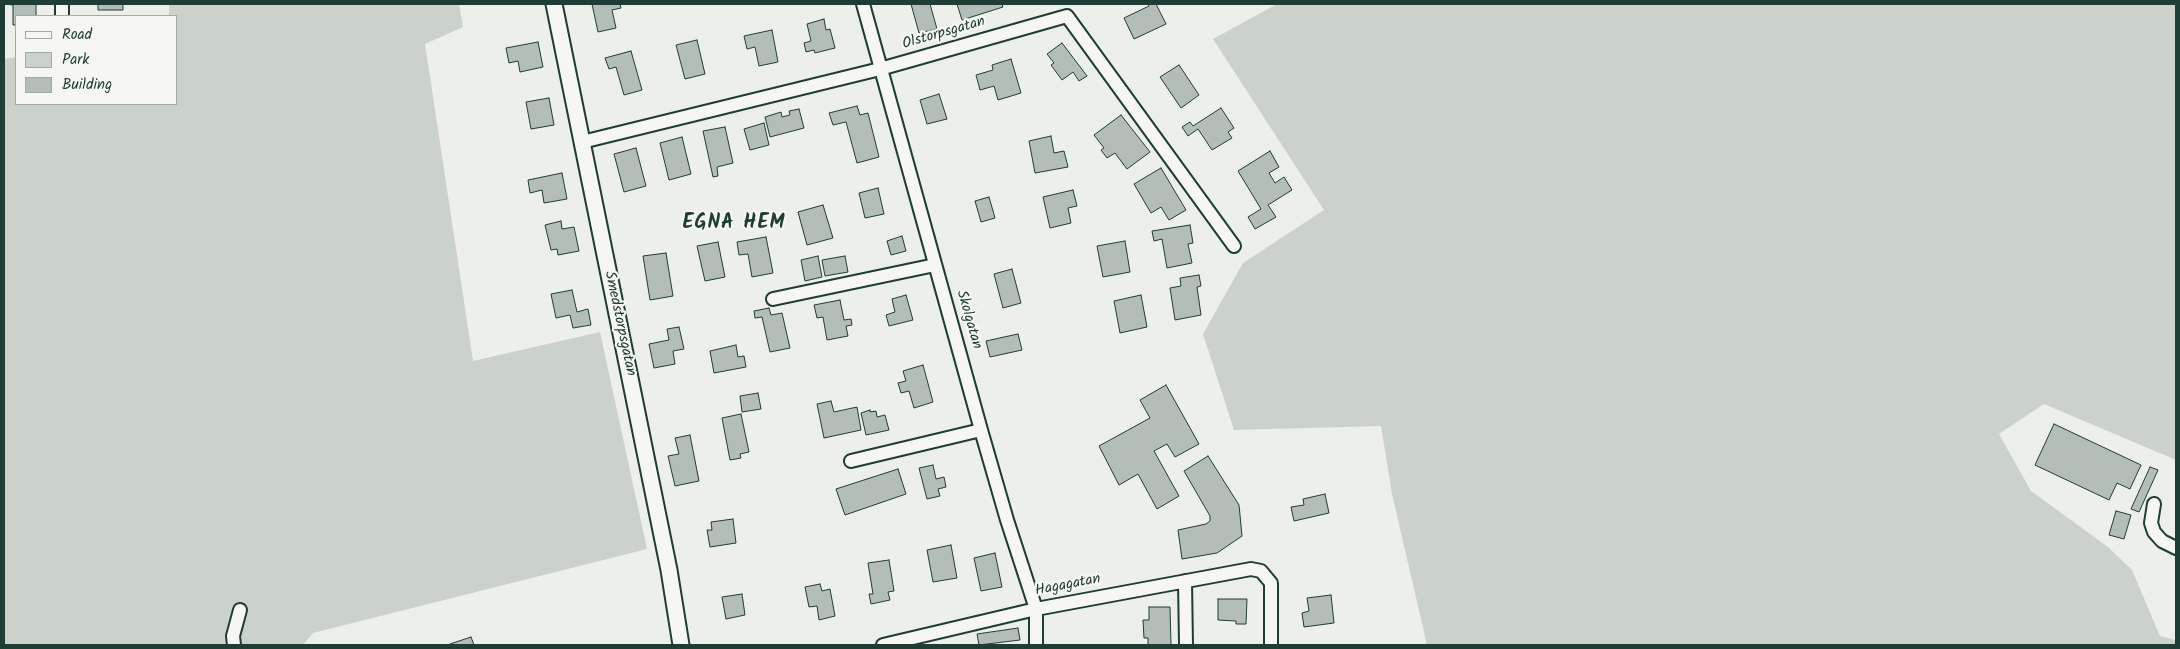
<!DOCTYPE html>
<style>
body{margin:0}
#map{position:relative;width:2180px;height:649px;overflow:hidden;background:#edefea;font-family:Kalam,sans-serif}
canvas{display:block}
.frame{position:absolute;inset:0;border:5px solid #1f3d34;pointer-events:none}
.legend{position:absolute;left:15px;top:15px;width:162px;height:90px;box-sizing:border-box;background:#f6f6f2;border:1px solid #a0aca6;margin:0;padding:6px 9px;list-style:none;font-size:15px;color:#1f3d34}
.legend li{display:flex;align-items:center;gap:10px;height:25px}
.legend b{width:25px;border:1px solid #a0aca6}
</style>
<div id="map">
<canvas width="2180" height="649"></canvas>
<div class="frame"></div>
<ul class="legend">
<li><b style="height:6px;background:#f6f6f2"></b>Road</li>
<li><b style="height:14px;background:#cbd2cc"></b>Park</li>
<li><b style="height:14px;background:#b4bdb8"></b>Building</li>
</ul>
</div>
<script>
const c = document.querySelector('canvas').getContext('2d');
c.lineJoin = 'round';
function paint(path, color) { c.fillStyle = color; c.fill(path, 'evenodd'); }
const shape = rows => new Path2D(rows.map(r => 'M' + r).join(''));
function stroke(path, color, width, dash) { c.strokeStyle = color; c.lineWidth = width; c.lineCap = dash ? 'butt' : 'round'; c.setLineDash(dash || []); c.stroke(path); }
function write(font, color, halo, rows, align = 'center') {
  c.font = font + ' Kalam,sans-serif'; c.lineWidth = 4.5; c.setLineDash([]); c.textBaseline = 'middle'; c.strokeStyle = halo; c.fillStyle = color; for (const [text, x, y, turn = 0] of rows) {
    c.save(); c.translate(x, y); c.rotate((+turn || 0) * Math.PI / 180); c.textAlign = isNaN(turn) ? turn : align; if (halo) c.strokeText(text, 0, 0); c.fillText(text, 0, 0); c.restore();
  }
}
paint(shape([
 [169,4,459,4,463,27,425,44,473,361,600,332,647,549,313,633,303,645,4,645,4,59,16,57,16,104,176,104,176,16,169,16],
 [1277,4,2176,4,2176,460,2044,404,1999,434,2031,491,2108,547,2132,570,2160,636,2176,640,2176,645,1427,645,1392,494,1381,426,1234,430,1203,334,1243,263,1324,210,1213,39]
]), '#cbd2cc');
const building = shape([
 [4,4,36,4,36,16,16,16,16,25,13,25,13,5,4,4],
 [98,4,123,4,123,10,98,10,98,4],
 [592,4,620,4,621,8,612,10,616,28,598,32,592,4],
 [911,4,930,4,937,29,919,33,911,4],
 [957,4,1002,4,1003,7,962,20,957,4],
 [1148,4,1156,4,1166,24,1134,39,1124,18,1149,6,1148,4],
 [824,19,826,30,830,29,835,48,815,53,814,50,806,52,804,43,811,41,807,24,824,19],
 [772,30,778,62,759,66,755,47,747,49,744,36,772,30],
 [697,40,705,74,685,79,676,45,697,40],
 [538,42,543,67,520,72,518,61,509,63,506,48,538,42],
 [1062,43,1087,76,1079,81,1073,72,1062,80,1051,65,1054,63,1047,54,1062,43],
 [631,51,642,90,624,95,616,67,609,69,605,58,631,51],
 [1011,59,1021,93,998,100,994,86,980,90,976,75,993,70,992,65,1011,59],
 [1179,65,1199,95,1181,108,1160,77,1179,65],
 [939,94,947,119,927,124,920,100,939,94],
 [549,98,554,125,531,129,526,102,549,98],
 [857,106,860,115,868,113,879,157,857,163,846,122,833,125,829,113,857,106],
 [1221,108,1234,128,1228,132,1232,138,1212,150,1198,129,1188,136,1182,127,1190,122,1193,126,1221,108],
 [799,109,804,128,770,137,765,117,781,112,782,117,790,115,789,111,799,109],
 [1121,115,1150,152,1127,169,1115,153,1107,158,1101,150,1104,148,1094,135,1121,115],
 [764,123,769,145,750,150,744,129,764,123],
 [725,127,733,163,717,167,718,176,713,177,703,131,725,127],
 [1051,136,1054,153,1064,151,1068,167,1035,173,1029,141,1051,136],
 [682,137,691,174,669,180,660,143,682,137],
 [636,148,646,186,624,192,614,154,636,148],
 [1270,151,1279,167,1269,173,1275,183,1284,177,1292,190,1268,205,1276,217,1255,229,1248,217,1261,209,1238,171,1270,151],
 [1161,168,1186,210,1169,220,1161,207,1151,213,1134,184,1161,168],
 [562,173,567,199,544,203,542,190,530,193,528,180,562,173],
 [878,188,884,214,865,218,859,193,878,188],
 [1073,190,1077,206,1068,208,1071,223,1050,228,1043,197,1073,190],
 [989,197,995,218,981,222,975,201,989,197],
 [823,205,833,238,807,245,798,212,823,205],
 [561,221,562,229,574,227,579,251,558,255,557,249,551,250,545,225,561,221],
 [1190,225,1193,243,1188,244,1192,263,1167,268,1162,239,1154,241,1152,231,1190,225],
 [902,236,906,251,891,255,887,241,902,236],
 [766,237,773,273,752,277,748,254,739,255,737,242,766,237],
 [1125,241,1130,272,1103,277,1097,246,1125,241],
 [718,242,725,277,705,281,697,246,718,242],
 [666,253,673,296,650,300,643,256,666,253],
 [818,256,822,277,805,281,801,260,818,256],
 [845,256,848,272,825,276,822,260,845,256],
 [1012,269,1021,303,1003,308,994,274,1012,269],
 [1199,275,1201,286,1197,287,1201,315,1175,320,1170,288,1181,286,1180,278,1199,275],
 [572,290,577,312,588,309,591,325,573,328,570,315,556,318,551,294,572,290],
 [906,295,913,320,889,326,886,315,895,312,892,299,906,295],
 [1141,295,1147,327,1120,333,1114,301,1141,295],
 [840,300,844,320,851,319,852,325,846,326,848,336,827,340,823,317,817,318,814,305,840,300],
 [769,308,771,315,782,313,790,348,770,352,762,317,755,318,754,311,769,308],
 [679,327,684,349,673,351,675,364,654,368,649,344,669,340,667,329,679,327],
 [1018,334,1022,350,990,357,986,341,1018,334],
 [736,345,738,357,744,356,746,367,714,373,710,351,736,345],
 [923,365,933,402,914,408,909,391,901,393,898,383,906,381,903,371,923,365],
 [1166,385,1199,444,1175,457,1167,444,1154,451,1179,496,1157,509,1138,474,1119,485,1099,446,1150,418,1140,400,1166,385],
 [758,393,761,409,742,412,740,396,758,393],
 [831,401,834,412,857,407,861,430,824,438,817,404,831,401],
 [870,410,870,412,876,411,877,417,885,415,889,430,866,435,861,413,870,410],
 [741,414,749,452,740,454,741,458,730,460,722,418,741,414],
 [2054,424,2141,465,2130,489,2117,483,2109,500,2035,465,2054,424],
 [690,435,699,481,675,486,668,456,679,454,675,438,690,435],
 [1208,456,1239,505,1242,536,1217,553,1182,559,1178,530,1206,524,1210,521,1210,516,1184,471,1208,456],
 [933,465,936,479,944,477,946,487,938,489,940,496,927,499,919,468,933,465],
 [2150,467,2158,470,2139,512,2131,509,2150,467],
 [898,469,906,494,845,515,836,489,898,469],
 [1325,494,1329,513,1294,521,1291,507,1304,505,1303,499,1325,494],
 [2116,511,2131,515,2124,539,2109,535,2116,511],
 [733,519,736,543,710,547,707,530,712,530,711,522,733,519],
 [951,545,957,578,933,582,927,550,951,545],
 [995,553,1002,587,981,591,974,558,995,553],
 [889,560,894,591,888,592,890,600,871,604,869,594,873,594,868,563,889,560],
 [820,584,822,591,830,589,835,616,819,620,817,606,809,607,805,587,820,584],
 [742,594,745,615,726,619,722,597,742,594],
 [1331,595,1334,623,1304,627,1302,613,1309,611,1307,598,1331,595],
 [1218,599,1247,599,1246,624,1236,624,1236,621,1218,620,1218,599],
 [1149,607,1170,607,1171,645,1148,645,1148,638,1144,638,1143,620,1149,620,1149,607],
 [1018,628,1020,640,979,645,977,634,1018,628],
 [471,637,474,645,451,645,450,644,471,637]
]);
paint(building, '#b4bdb8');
stroke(building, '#1f3d34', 1);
const minor = shape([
 [863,4,981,430,1007,520,1036,609,1036,645],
 [62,16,62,4],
 [582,142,880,69,1067,16,1234,246],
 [773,299,935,265],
 [851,461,981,430],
 [2154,504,2151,523,2154,532,2162,541,2176,548],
 [1185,581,1186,645],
 [234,645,233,636,240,610],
 [883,645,1036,609,1251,569,1261,571,1271,583,1271,645]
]);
const tertiary = shape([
 [554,4,669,570,681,645]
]);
stroke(minor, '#1f3d34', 16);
stroke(tertiary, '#1f3d34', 19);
stroke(minor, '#f6f6f2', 12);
stroke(tertiary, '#f6f6f2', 15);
write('15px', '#1f3d34', '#f6f6f2', [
 ["Olstorpsgatan",944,34,-16],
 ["Skolgatan",968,320,74],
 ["Smedstorpsgatan",619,324,78],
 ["Hagagatan",1068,586,-11]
]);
c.letterSpacing = '1px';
write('bold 20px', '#1f3d34', '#f6f6f2', [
 ["EGNA HEM",734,225]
]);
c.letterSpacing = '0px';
</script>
